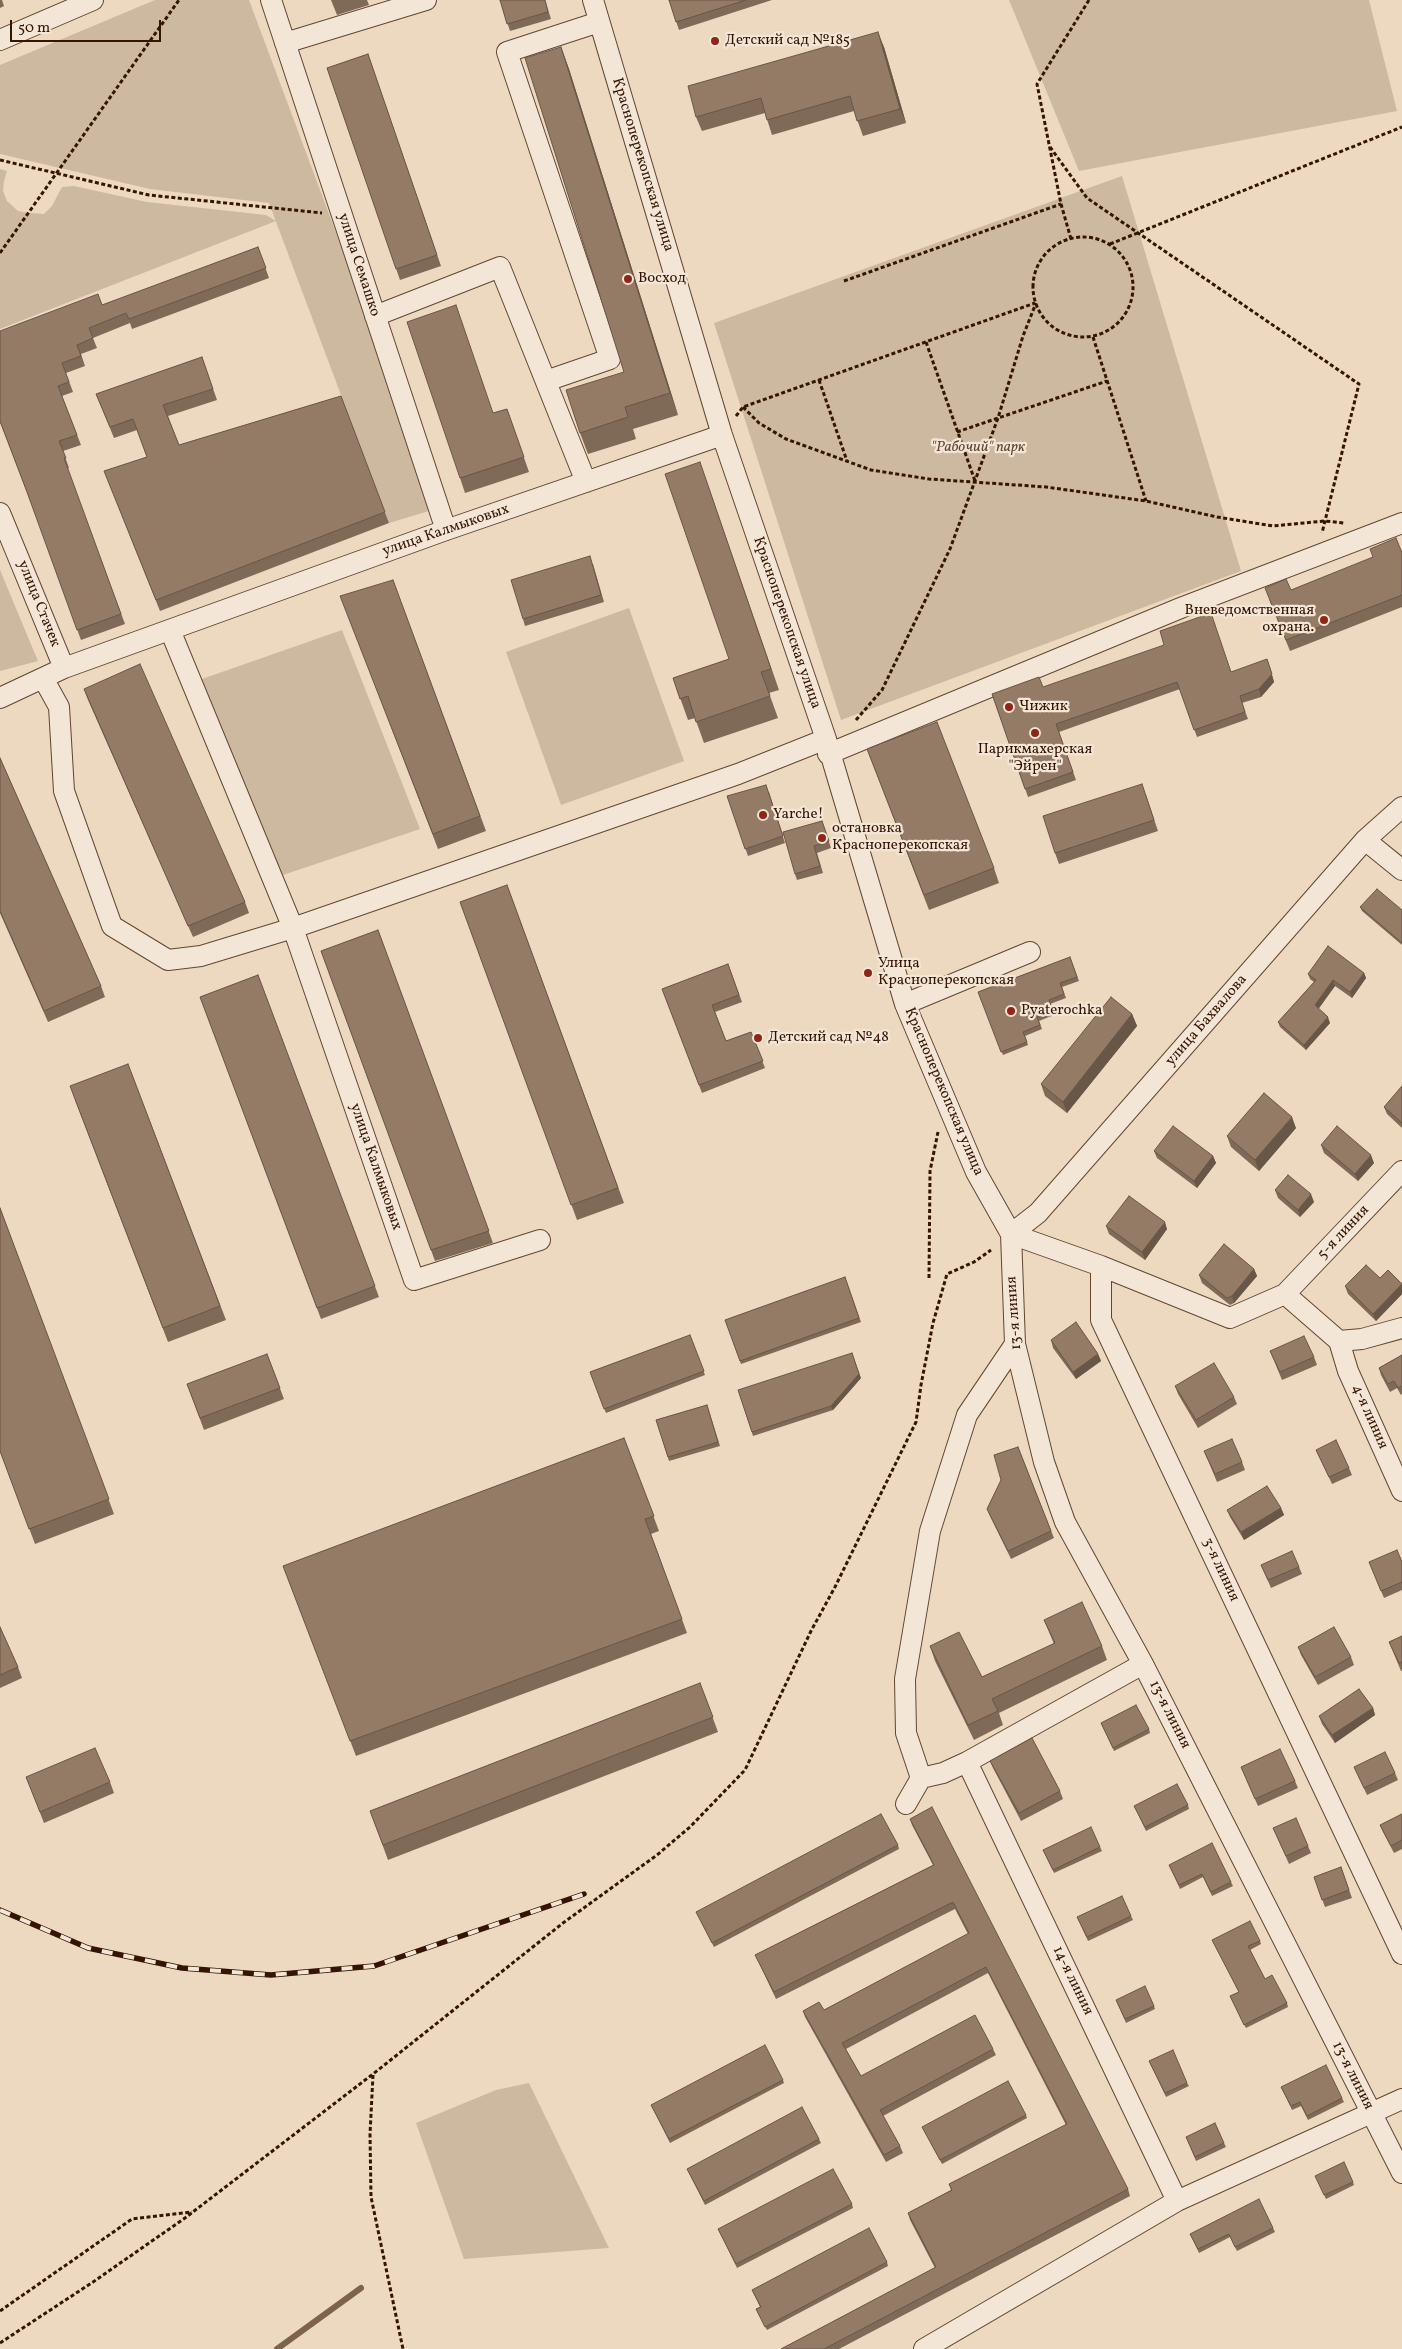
<!DOCTYPE html>
<meta charset="utf-8">
<style>
body{margin:0}
#map{position:relative;width:1402px;height:2349px;overflow:hidden;background:#ecd9c0;font-family:Vollkorn,serif}
canvas{display:block}
.scale{position:absolute;left:10px;top:20px;width:151px;height:22px;box-sizing:border-box;border:2px solid #341502;border-top:0;padding-left:6px;font-size:15px;line-height:18px;white-space:nowrap;color:#341502;-webkit-text-stroke:4px #f3e6d6;paint-order:stroke}
</style>
<div id="map">
<canvas width="1402" height="2349"></canvas>
<div class="scale">50 m</div>
</div>
<script>
const c = document.querySelector('canvas').getContext('2d');
c.lineJoin = 'round';
function paint(path, color) { c.fillStyle = color; c.fill(path, 'evenodd'); }
const shape = rows => new Path2D(rows.map(r => 'M' + r).join(''));
function stroke(path, color, width, dash) { c.strokeStyle = color; c.lineWidth = width; c.lineCap = dash ? 'butt' : 'round'; c.setLineDash(dash || []); c.stroke(path); }
function write(font, color, halo, rows, align = 'center') {
  c.font = font + ' Vollkorn,serif'; c.lineWidth = 4.5; c.setLineDash([]); c.textBaseline = 'middle'; c.strokeStyle = halo; c.fillStyle = color; for (const [text, x, y, turn = 0] of rows) {
    c.save(); c.translate(x, y); c.rotate((+turn || 0) * Math.PI / 180); c.textAlign = isNaN(turn) ? turn : align; if (halo) c.strokeText(text, 0, 0); c.fillText(text, 0, 0); c.restore();
  }
}
paint(shape([
 [155,0,249,0,439,508,389,523,269,203,150,189,0,154,0,65],
 [1009,0,1369,0,1397,111,1079,171],
 [0,169,7,171,4,181,3,191,7,201,18,211,30,213,44,214,52,206,62,187,74,186,147,202,266,215,276,221,0,329],
 [1122,176,1241,571,841,720,714,323],
 [0,570,38,661,0,671],
 [629,608,684,761,561,805,506,652],
 [342,630,420,829,277,877,202,679],
 [529,2083,609,2248,464,2259,416,2123,496,2090]
]), '#cdb8a0');
stroke(shape([
 [277,2349,361,2288]
]), '#7d624d', 6);
const minor = shape([
 [271,0,446,530],
 [593,0,722,435,826,739,905,1004,976,1172,1011,1234,1015,1344,1044,1462,1065,1522,1143,1664,1402,2173],
 [0,40,93,0],
 [285,43,426,0],
 [375,316,500,267,586,482],
 [546,381,610,359,507,52,599,22],
 [0,513,64,668],
 [170,630,293,928,414,1280,540,1240],
 [43,678,59,707,64,791,112,926,168,960,201,956,293,928,738,774,826,739],
 [0,698,64,668,446,530,722,435],
 [828,754,1183,607,1402,523],
 [1365,840,1402,870],
 [905,1004,1030,952],
 [1011,1234,1101,1266,1101,1320,1402,1954],
 [1011,1234,1038,1213,1365,840,1402,807],
 [1101,1266,1230,1318,1285,1294,1339,1341,1362,1339,1402,1328],
 [1285,1294,1402,1171],
 [1339,1341,1348,1371,1402,1491],
 [967,1762,1177,2201],
 [921,1778,943,1773,967,1762,1143,1664],
 [906,1804,921,1778,906,1733,905,1679,930,1531,967,1415,1015,1344],
 [924,2349,1177,2201,1402,2099]
]);
stroke(minor, '#624632', 22);
stroke(shape([
 [1050,147,1087,198,1359,384,1322,533],
 [0,160,149,195,322,213],
 '1033 287a50 50 0 1 1 100 0a50 50 0 1 1-100 0Z',
 [1071,239,1061,204,1037,84,1089,0],
 [1110,244,1402,127],
 [0,253,179,0],
 [844,281,1061,204],
 [1093,337,1146,501],
 [926,342,975,481],
 [819,380,847,461],
 [743,407,759,423,786,439,871,470,929,479,1046,487,1146,501,1217,517,1273,526,1325,521,1344,523],
 [736,416,743,407,1035,303],
 [957,432,1107,381],
 [856,720,882,690,950,549,998,418,1023,336,1036,303],
 [929,1278,930,1171,938,1132],
 [373,2075,370,2134,371,2197,403,2349],
 [0,2311,132,2219,192,2212],
 [0,2343,93,2282,185,2218,373,2074,563,1923,657,1855,690,1827,745,1770,811,1631,835,1587,916,1422,921,1385,933,1323,947,1274,974,1262,991,1250]
]), '#341502', 3, [4, 2.5]);
stroke(minor, '#f3e6d6', 20);
const rail = shape([
 [0,1910,88,1948,182,1968,271,1975,374,1966,584,1894]
]);
stroke(rail, '#341502', 5.5);
stroke(rail, '#f3e6d6', 4, [11]);
paint(shape([
 [0,0,2,0,4,6,0,8],
 [331,0,367,0,369,5,337,15],
 [500,0,545,0,551,19,510,31],
 [669,0,772,0,679,30],
 [561,47,569,69,678,415,633,429,636,439,588,454,580,433,624,372],
 [884,47,906,123,863,136,854,111,772,135,765,113,702,131,696,117],
 [368,54,441,266,400,280,327,68],
 [258,247,269,278,132,329,130,323,93,338,97,348,81,354,85,366,66,373,73,392,62,396,81,445,63,451,69,468,67,468,125,624,81,640,30,500,0,422,102,305],
 [202,357,217,400,168,416,179,445,341,396,389,523,160,611,104,471,147,457,137,430,114,438,96,394],
 [507,409,529,472,465,493,460,478,493,413],
 [707,483,779,690,769,693,778,718,704,743,695,718,688,720,673,678,729,659],
 [1402,553,1402,607,1290,651,1269,599,1291,590],
 [593,564,604,602,525,626,523,619],
 [393,580,486,831,438,849,346,610],
 [1270,667,1274,682,1261,697,1242,703,1248,719,1197,737,1180,689,1059,732,1076,780,1028,797,992,694,1043,687,1231,672],
 [84,689,245,902,249,913,193,937,88,700],
 [867,749,994,868,999,883,929,910],
 [0,758,101,986,105,997,48,1022,0,913],
 [769,792,785,843,748,856,727,796],
 [1146,795,1158,831,1059,864,1055,853],
 [822,821,831,848,817,853,823,873,797,880,795,874],
 [507,885,624,1203,577,1220,460,902],
 [1360,907,1402,910,1402,945,1362,911],
 [378,930,493,1243,435,1261,321,951],
 [1070,957,1079,981,1062,987,1066,998,1050,1004,1054,1015,1039,1021,1042,1029,1025,1036,1028,1045,1003,1055,978,992],
 [728,964,742,1002,715,1012,726,1041,751,1032,765,1068,702,1093,662,989],
 [1364,973,1366,978,1352,998,1335,986,1318,1009,1330,1023,1306,1050,1280,1027,1278,1022,1314,982,1310,979,1308,974],
 [258,975,379,1297,321,1319,200,997],
 [1132,1014,1137,1026,1067,1113,1045,1096,1041,1084],
 [128,1064,226,1320,168,1342,75,1100],
 [1402,1086,1402,1128,1387,1114,1384,1107],
 [1296,1128,1259,1171,1231,1147,1227,1136],
 [1321,1145,1374,1163,1358,1181,1324,1153],
 [1154,1151,1213,1156,1216,1163,1197,1188,1157,1158],
 [1275,1190,1314,1202,1300,1217,1278,1198],
 [0,1208,114,1514,35,1544,0,1451],
 [1106,1226,1167,1229,1145,1260,1109,1234],
 [1254,1269,1257,1276,1234,1303,1230,1305,1202,1283,1199,1275],
 [845,1277,861,1322,741,1364,725,1320],
 [1380,1278,1402,1284,1402,1294,1376,1321,1348,1294,1345,1286],
 [690,1335,705,1375,606,1413,590,1372],
 [1051,1340,1098,1354,1101,1361,1076,1379,1053,1348],
 [1270,1351,1314,1357,1317,1365,1282,1380],
 [267,1354,284,1399,204,1430,187,1384],
 [1402,1355,1402,1394,1401,1395,1397,1388,1390,1392,1381,1375,1379,1368],
 [861,1378,833,1410,753,1436,738,1390],
 [1175,1386,1234,1397,1237,1404,1198,1428,1178,1394],
 [707,1405,720,1446,669,1461,656,1420],
 [624,1438,659,1531,651,1534,687,1633,356,1756,283,1566],
 [1018,1447,1054,1538,1011,1559,990,1516,987,1509],
 [1316,1450,1349,1468,1352,1475,1332,1484],
 [1204,1451,1242,1462,1245,1470,1217,1482],
 [1281,1508,1284,1515,1244,1540,1230,1517,1227,1510],
 [1369,1562,1402,1562,1402,1590,1384,1598],
 [1261,1565,1299,1567,1302,1574,1271,1588],
 [1044,1620,1102,1646,1107,1660,999,1713,1003,1725,974,1740,935,1661,930,1646,982,1677,1054,1644],
 [0,1627,18,1667,22,1678,0,1688],
 [1402,1636,1402,1671,1401,1671,1389,1642],
 [1298,1647,1351,1657,1354,1665,1318,1685,1301,1655],
 [700,1683,718,1732,388,1860,370,1811],
 [1373,1708,1375,1715,1335,1743,1322,1724,1319,1716],
 [1101,1723,1149,1729,1150,1733,1114,1751],
 [990,1761,1060,1791,1063,1799,1021,1821,993,1768],
 [1241,1767,1295,1781,1298,1788,1258,1806],
 [1354,1767,1395,1773,1398,1780,1367,1795],
 [26,1777,110,1782,114,1793,44,1823],
 [1188,1805,1189,1809,1146,1831,1134,1806],
 [1402,1814,1402,1849,1394,1853,1383,1832,1380,1825],
 [910,1819,1128,2189,1130,2196,839,2349,781,2349,935,2268,910,2220,908,2213,951,2190,949,2184,1066,2125,988,1973,846,2049,861,2076,993,2049,996,2055,883,2116,900,2146,903,2153,886,2162,805,2017,803,2011,824,2010,968,1934,955,1909,776,1999,758,1961,755,1955,933,1865,912,1825],
 [1273,1828,1308,1846,1311,1853,1289,1864],
 [898,1845,899,1849,714,1947,696,1912],
 [1100,1847,1102,1851,1054,1873,1043,1850],
 [1169,1865,1231,1882,1233,1886,1212,1896,1203,1877,1180,1889],
 [1341,1867,1352,1898,1325,1907,1314,1877],
 [1131,1916,1133,1920,1088,1941,1077,1917],
 [1212,1940,1260,1941,1261,1944,1250,1950,1265,1979,1287,2003,1288,2007,1246,2028,1230,1996,1239,1992],
 [1116,2000,1154,2006,1155,2009,1126,2023],
 [1149,2061,1187,2083,1189,2086,1166,2097],
 [783,2080,784,2083,670,2143,651,2105],
 [1281,2087,1342,2098,1344,2102,1308,2120,1301,2106,1292,2110],
 [1026,2115,1027,2118,942,2164,922,2127],
 [1186,2137,1224,2143,1226,2147,1196,2161],
 [819,2139,821,2143,705,2205,687,2169],
 [1317,2179,1353,2182,1354,2185,1326,2199],
 [852,2204,853,2208,737,2268,718,2229],
 [1273,2228,1275,2232,1237,2251,1230,2237,1199,2253,1190,2234],
 [887,2262,888,2266,767,2330,758,2313,756,2309,760,2307,752,2290]
]), '#7f6a57');
paint(shape([
 [878,32,884,47,906,123,900,109],
 [561,47,569,69,678,415,670,393],
 [1267,659,1274,682,1261,697,1259,689],
 [1364,973,1366,978,1352,998,1350,992],
 [1333,980,1335,986,1317,1011,1315,1005],
 [1132,1014,1137,1026,1067,1113,1063,1102],
 [1328,1017,1330,1023,1306,1050,1304,1045],
 [1292,1117,1296,1128,1259,1171,1255,1160],
 [1371,1155,1374,1163,1358,1181,1355,1174],
 [1213,1156,1216,1163,1197,1188,1194,1181],
 [1311,1194,1314,1202,1300,1217,1298,1210],
 [1165,1222,1167,1229,1145,1260,1142,1252],
 [1254,1269,1257,1276,1234,1303,1232,1296],
 [1402,1284,1402,1294,1376,1321,1373,1314],
 [852,1353,861,1378,833,1410,831,1406],
 [1098,1354,1101,1361,1076,1379,1073,1372],
 [1281,1508,1284,1515,1244,1540,1241,1532],
 [1373,1708,1375,1715,1335,1743,1332,1735]
]), '#685647');
const building = shape([
 [500,0,545,0,548,12,507,24,500,0],
 [669,0,746,0,676,22,669,0],
 [878,32,900,109,857,121,850,96,767,120,761,98,696,117,688,86,878,32],
 [561,47,670,393,625,407,628,417,580,433,566,390,624,372,525,58,561,47],
 [368,54,437,255,396,269,327,68,368,54],
 [258,247,266,268,129,319,126,313,89,328,93,338,77,345,81,356,62,363,69,382,58,386,77,435,59,441,66,458,64,458,121,614,77,630,27,492,0,421,0,331,98,294,102,305,258,247],
 [456,305,493,413,507,409,524,457,460,478,407,322,456,305],
 [202,357,213,389,163,405,179,445,341,396,385,512,156,600,104,471,147,457,133,419,110,427,96,394,202,357],
 [700,462,771,669,761,672,770,696,696,722,688,696,680,699,673,678,729,659,665,474,700,462],
 [1396,538,1402,553,1402,595,1286,640,1265,588,1286,579,1291,590,1373,557,1370,549,1396,538],
 [590,556,601,595,523,619,511,580,590,556],
 [393,580,480,816,433,834,340,596,393,580],
 [1211,613,1231,672,1267,659,1272,674,1259,689,1240,696,1245,712,1194,730,1177,682,1056,724,1073,772,1025,789,992,694,1039,677,1043,687,1164,645,1160,631,1211,613],
 [140,664,245,902,188,926,84,689,140,664],
 [937,722,994,868,924,895,867,749,937,722],
 [0,758,101,986,44,1011,0,911,0,758],
 [1142,784,1154,820,1055,853,1043,816,1142,784],
 [766,785,783,836,745,849,727,796,766,785],
 [822,821,829,841,814,846,820,866,795,874,783,832,822,821],
 [507,885,618,1188,571,1205,460,902,507,885],
 [1377,889,1402,910,1402,943,1360,907,1377,889],
 [378,930,489,1231,431,1250,321,951,378,930],
 [1328,946,1364,973,1350,992,1333,980,1315,1005,1328,1017,1304,1045,1278,1022,1316,980,1308,974,1328,946],
 [1070,957,1077,977,1060,983,1064,994,1049,1000,1053,1011,1037,1017,1040,1025,1023,1032,1027,1042,1001,1052,978,992,1070,957],
 [728,964,739,995,712,1005,726,1041,751,1032,763,1061,699,1085,662,989,728,964],
 [258,975,375,1286,317,1308,200,997,258,975],
 [1111,997,1132,1014,1063,1102,1041,1084,1111,997],
 [128,1064,220,1306,163,1328,70,1086,128,1064],
 [1402,1086,1402,1123,1384,1107,1402,1086],
 [1264,1093,1292,1117,1255,1160,1227,1136,1264,1093],
 [1173,1126,1213,1156,1194,1181,1154,1151,1173,1126],
 [1337,1126,1371,1155,1355,1174,1321,1145,1337,1126],
 [1288,1175,1311,1194,1298,1210,1275,1190,1288,1175],
 [1129,1196,1165,1222,1142,1252,1106,1226,1129,1196],
 [0,1208,109,1499,29,1529,0,1451,0,1208],
 [1224,1244,1254,1269,1232,1296,1227,1298,1199,1275,1224,1244],
 [1366,1265,1380,1278,1388,1270,1402,1284,1373,1314,1345,1286,1366,1265],
 [845,1277,859,1318,740,1361,725,1320,845,1277],
 [1076,1322,1098,1354,1073,1372,1051,1340,1076,1322],
 [690,1335,704,1371,604,1409,590,1372,690,1335],
 [1304,1336,1314,1357,1280,1372,1270,1351,1304,1336],
 [852,1353,859,1374,831,1406,752,1432,738,1390,852,1353],
 [267,1354,280,1388,200,1418,187,1384,267,1354],
 [1402,1355,1402,1386,1398,1388,1394,1381,1388,1384,1379,1368,1402,1355],
 [1214,1363,1234,1397,1196,1420,1175,1386,1214,1363],
 [707,1405,718,1442,668,1457,656,1420,707,1405],
 [624,1438,654,1516,645,1519,682,1619,350,1741,283,1566,624,1438],
 [1232,1439,1242,1462,1215,1474,1204,1451,1232,1439],
 [1336,1440,1349,1468,1329,1477,1316,1450,1336,1440],
 [1018,1447,1051,1531,1008,1551,987,1509,1001,1480,994,1455,1018,1447],
 [1267,1486,1281,1508,1241,1532,1227,1510,1267,1486],
 [1397,1550,1402,1562,1402,1582,1381,1591,1369,1562,1397,1550],
 [1292,1551,1299,1567,1268,1580,1261,1565,1292,1551],
 [1082,1602,1102,1646,992,1699,998,1711,968,1725,930,1646,959,1632,982,1677,1055,1643,1044,1620,1082,1602],
 [0,1627,18,1667,0,1675,0,1627],
 [1334,1627,1351,1657,1315,1677,1298,1647,1334,1627],
 [1402,1636,1402,1662,1399,1663,1389,1642,1402,1636],
 [700,1683,713,1717,383,1845,370,1811,700,1683],
 [1359,1689,1373,1708,1332,1735,1319,1716,1359,1689],
 [1136,1705,1149,1729,1113,1748,1101,1723,1136,1705],
 [1032,1738,1060,1791,1019,1813,990,1761,1032,1738],
 [95,1748,110,1782,40,1812,26,1777,95,1748],
 [1280,1749,1295,1781,1255,1799,1241,1767,1280,1749],
 [1385,1752,1395,1773,1364,1788,1354,1767,1385,1752],
 [1177,1784,1188,1805,1145,1827,1134,1806,1177,1784],
 [932,1807,1128,2189,824,2349,781,2349,936,2267,908,2213,952,2190,949,2184,1067,2124,986,1967,842,2043,861,2076,975,2015,993,2049,880,2110,900,2146,884,2155,803,2011,819,2002,824,2010,969,1933,953,1902,774,1992,755,1955,934,1865,910,1819,932,1807],
 [881,1814,898,1845,712,1943,696,1912,881,1814],
 [1402,1814,1402,1840,1391,1846,1380,1825,1402,1814],
 [1296,1818,1308,1846,1286,1856,1273,1828,1296,1818],
 [1091,1827,1100,1847,1053,1870,1043,1850,1091,1827],
 [1212,1843,1231,1882,1211,1892,1202,1874,1179,1885,1169,1865,1212,1843],
 [1341,1867,1349,1890,1322,1900,1314,1877,1341,1867],
 [1122,1896,1131,1916,1087,1937,1077,1917,1122,1896],
 [1250,1921,1260,1941,1248,1946,1265,1979,1272,1975,1287,2003,1244,2025,1230,1996,1239,1992,1212,1940,1250,1921],
 [1145,1986,1154,2006,1125,2019,1116,2000,1145,1986],
 [765,2045,783,2080,669,2139,651,2105,765,2045],
 [1173,2050,1187,2083,1165,2093,1149,2061,1173,2050],
 [1326,2065,1342,2098,1307,2116,1300,2102,1291,2106,1281,2087,1326,2065],
 [1008,2081,1026,2115,940,2160,922,2127,1008,2081],
 [802,2107,819,2139,704,2201,687,2169,802,2107],
 [1215,2123,1224,2143,1195,2157,1186,2137,1215,2123],
 [1344,2162,1353,2182,1324,2195,1315,2176,1344,2162],
 [833,2169,852,2204,736,2264,718,2229,833,2169],
 [1259,2199,1273,2228,1235,2247,1229,2234,1198,2249,1190,2234,1259,2199],
 [869,2228,887,2262,765,2327,756,2309,761,2307,752,2290,869,2228]
]);
paint(building, '#947b65');
stroke(building, '#685647', 1);
for (const [x, y, r, color] of [
 [715,41,5,"#8f2418"],
 [628,279,5,"#8f2418"],
 [1324,620,5,"#8f2418"],
 [1009,707,5,"#8f2418"],
 [1035,733,5,"#8f2418"],
 [763,815,5,"#8f2418"],
 [822,838,5,"#8f2418"],
 [868,973,5,"#8f2418"],
 [1011,1011,5,"#8f2418"],
 [758,1038,5,"#8f2418"]
]) { const dot = new Path2D(); dot.arc(x, y, r, 0, 2 * Math.PI); c.fillStyle = color; c.fill(dot); stroke(dot, '#f3e6d6', 2); }
write('15px', '#341502', '#f3e6d6', [
 ["Детский сад №185",725,41],
 ["Восход",638,279],
 ["Вневедомственная",1314,611,"right"],
 ["охрана.",1314,628,"right"],
 ["Чижик",1019,707],
 ["Парикмахерская",1035,750,"center"],
 ["\"Эйрен\"",1035,767,"center"],
 ["Yarche!",773,815],
 ["остановка",832,829],
 ["Красноперекопская",832,846],
 ["Улица",878,964],
 ["Красноперекопская",878,981],
 ["Pyaterochka",1021,1011],
 ["Детский сад №48",768,1038]
], 'left');
write('15px', '#341502', '#f3e6d6', [
 ["Красноперекопская улица",642,165,73],
 ["улица Семашко",358,265,72],
 ["улица Калмыковых",446,531,-19],
 ["улица Стачек",38,604,68],
 ["Красноперекопская улица",786,623,71],
 ["улица Бахвалова",1207,1021,-49],
 ["Красноперекопская улица",943,1092,67],
 ["улица Калмыковых",375,1167,71],
 ["5-я линия",1344,1233,-47],
 ["13-я линия",1015,1313,-94],
 ["4-я линия",1369,1417,66],
 ["3-я линия",1220,1570,65],
 ["13-я линия",1169,1715,63],
 ["14-я линия",1072,1981,64],
 ["13-я линия",1352,2076,63]
]);
write('italic 15px', '#624631', '#f3e6d6', [
 ["\"Рабочий\" парк",978,448]
]);
</script>
